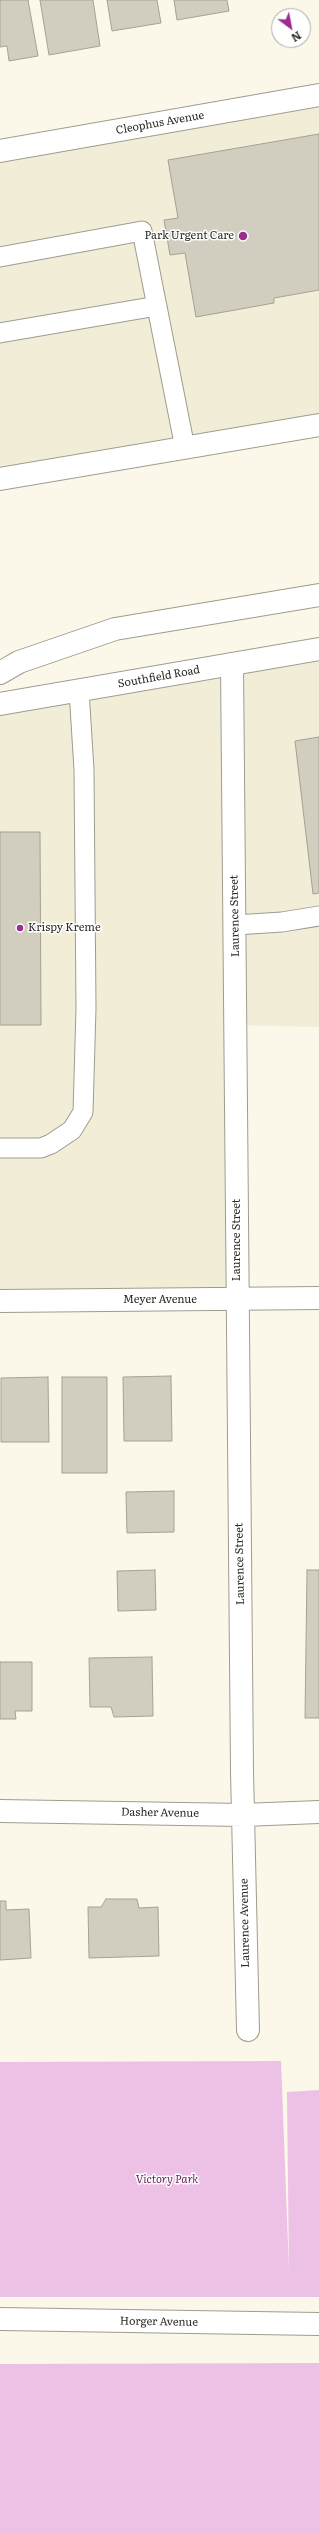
<!DOCTYPE html>
<style>
body{margin:0}
#map{position:relative;width:319px;height:2533px;overflow:hidden;background:#fbf8e9;font-family:Literata,serif}
canvas{display:block}
.north{position:absolute;left:271px;top:8px;width:40px;height:40px;box-sizing:border-box;background:#fff;border:1px solid #aaaaa8;border-radius:50%;rotate:148deg;font-size:11px;font-weight:700;line-height:16px;text-align:center;color:#2b2a25}
.north::after{content:'';display:block;margin:auto;width:14px;height:18px;background:#992e8f;clip-path:polygon(50% 0,100% 100%,50% 72%,0 100%)}
</style>
<div id="map">
<canvas width="319" height="2533"></canvas>
<div class="north">N</div>
</div>
<script>
const c = document.querySelector('canvas').getContext('2d');
c.lineJoin = 'round';
function paint(path, color) { c.fillStyle = color; c.fill(path, 'evenodd'); }
const shape = rows => new Path2D(rows.map(r => 'M' + r).join(''));
function stroke(path, color, width, dash) { c.strokeStyle = color; c.lineWidth = width; c.lineCap = dash ? 'butt' : 'round'; c.setLineDash(dash || []); c.stroke(path); }
function write(font, color, halo, rows, align = 'center') {
  c.font = font + ' Literata,serif'; c.lineWidth = 3; c.setLineDash([]); c.textBaseline = 'middle'; c.strokeStyle = halo; c.fillStyle = color; for (const [text, x, y, turn = 0] of rows) {
    c.save(); c.translate(x, y); c.rotate((+turn || 0) * Math.PI / 180); c.textAlign = isNaN(turn) ? turn : align; if (halo) c.strokeText(text, 0, 0); c.fillText(text, 0, 0); c.restore();
  }
}
paint(shape([
 [319,95,319,425,0,479,0,151],
 [319,649,319,1027,236,1025,237,1301,0,1301,0,704]
]), '#f1edd7');
paint(shape([
 [281,2061,289,2271,287,2092,319,2090,319,2297,0,2297,0,2062],
 [319,2363,319,2533,0,2533,0,2364]
]), '#edc1e6');
const building = shape([
 [0,0,28,0,38,56,9,61,7,46,0,47,0,0],
 [40,0,93,0,100,46,49,55,40,0],
 [107,0,157,0,161,23,112,31,107,0],
 [174,0,227,0,229,11,177,20,174,0],
 [319,134,319,290,274,298,274,303,196,317,185,253,170,255,164,220,178,218,168,160,319,134],
 [319,737,319,893,313,894,295,741,319,737],
 [0,832,40,832,41,1025,0,1025,0,832],
 [171,1376,172,1441,124,1441,123,1377,171,1376],
 [48,1377,49,1442,1,1442,1,1378,48,1377],
 [62,1377,107,1377,107,1473,62,1473,62,1377],
 [174,1491,174,1532,127,1533,126,1492,174,1491],
 [155,1570,156,1610,118,1611,117,1571,155,1570],
 [307,1570,319,1570,319,1718,305,1718,307,1570],
 [152,1657,153,1716,114,1717,111,1707,90,1707,89,1658,152,1657],
 [0,1662,32,1662,32,1711,15,1711,16,1719,0,1719,0,1662],
 [106,1899,137,1899,139,1908,158,1907,159,1956,89,1958,88,1907,101,1907,106,1899],
 [0,1901,6,1901,6,1910,29,1909,31,1958,0,1960,0,1901]
]);
paint(building, '#d1cec0');
stroke(building, '#a5a295', 1);
const lane = shape([
 [0,257,142,231,185,448],
 [0,333,157,306],
 [235,925,282,922,319,916],
 [0,1148,41,1148,51,1144,72,1130,83,1112,86,1008,84,770,79,690]
]);
const street = shape([
 [0,151,319,95],
 [232,664,242,1771,248,2030],
 [0,1301,319,1298],
 [0,1811,243,1815,319,1812],
 [0,2319,319,2324]
]);
const highway = shape([
 [0,479,319,425],
 [0,673,19,662,115,629,319,595],
 [0,704,319,649]
]);
stroke(lane, '#9f9c8f', 21);
stroke(street, '#9f9c8f', 24);
stroke(highway, '#9f9c8f', 24);
stroke(lane, '#fff', 19);
stroke(street, '#fff', 22);
stroke(highway, '#fff', 22);
for (const [x, y, r, color] of [
 [243,236,5,"#992e8f"],
 [20,928,4,"#992e8f"]
]) { const dot = new Path2D(); dot.arc(x, y, r, 0, 2 * Math.PI); c.fillStyle = color; c.fill(dot); stroke(dot, '#fff', 1.5); }
write('11px', '#2b2a25', '#fff', [
 ["Cleophus Avenue",160,123,-10],
 ["Southfield Road",159,677,-10],
 ["Laurence Street",235,916,-91],
 ["Laurence Street",237,1240,-90],
 ["Meyer Avenue",160,1300],
 ["Laurence Street",240,1564,-91],
 ["Dasher Avenue",160,1813,1],
 ["Laurence Avenue",245,1923,-91],
 ["Horger Avenue",159,2322,1]
]);
write('11px', '#2b2a25', '#fff', [
 ["Park Urgent Care",234,236],
 ["Krispy Kreme",28,928,"left"]
], 'right');
write('italic 11px', '#661c5f', '#fff', [
 ["Victory Park",167,2180]
]);
</script>
